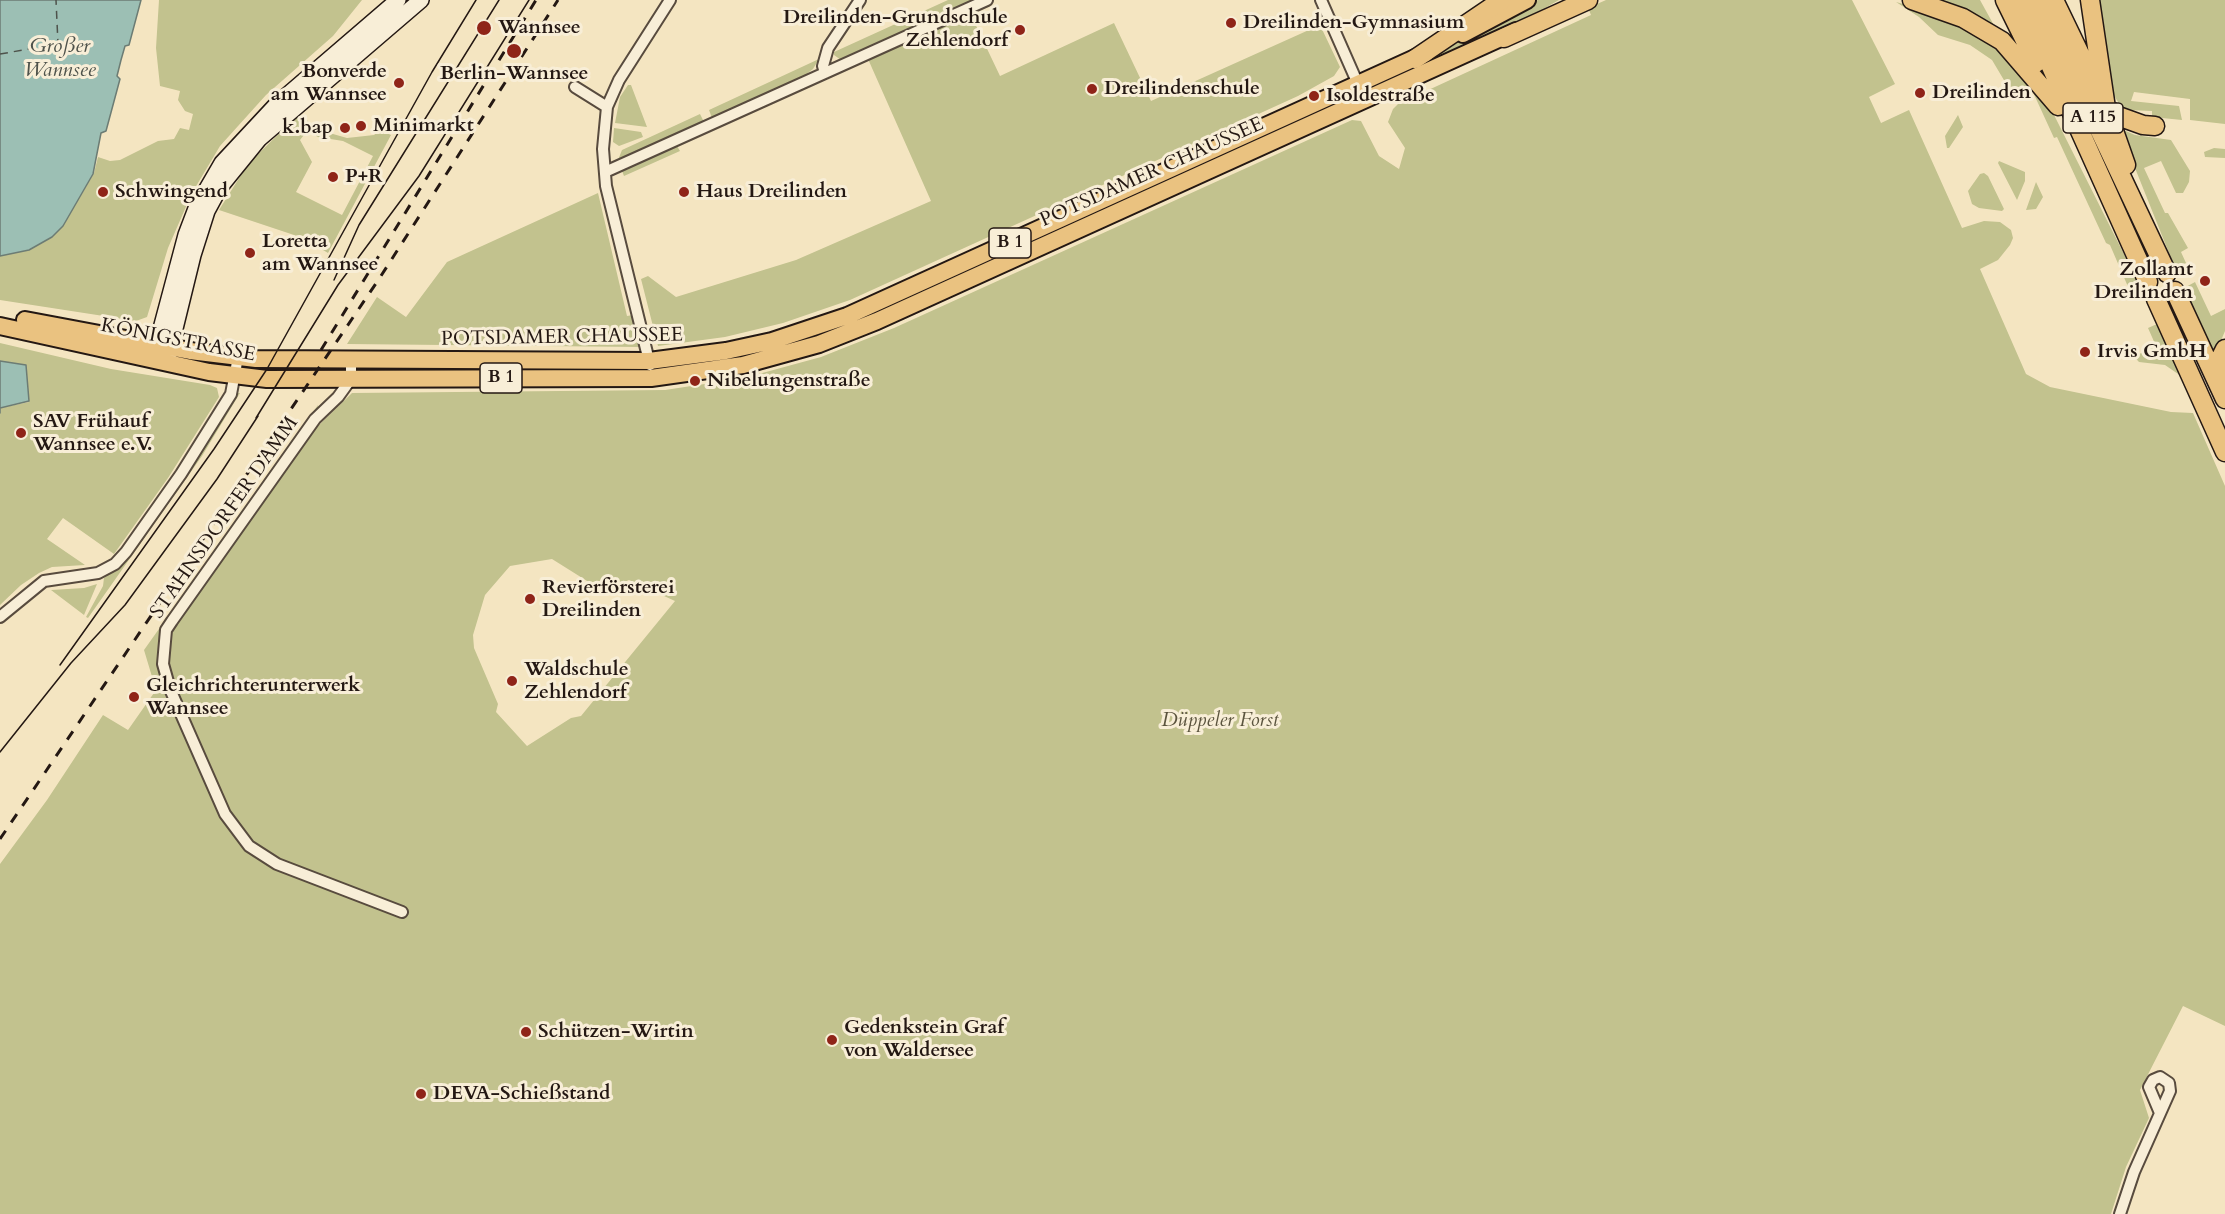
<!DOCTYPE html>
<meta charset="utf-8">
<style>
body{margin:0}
canvas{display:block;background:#f4e5c1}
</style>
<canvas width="2225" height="1214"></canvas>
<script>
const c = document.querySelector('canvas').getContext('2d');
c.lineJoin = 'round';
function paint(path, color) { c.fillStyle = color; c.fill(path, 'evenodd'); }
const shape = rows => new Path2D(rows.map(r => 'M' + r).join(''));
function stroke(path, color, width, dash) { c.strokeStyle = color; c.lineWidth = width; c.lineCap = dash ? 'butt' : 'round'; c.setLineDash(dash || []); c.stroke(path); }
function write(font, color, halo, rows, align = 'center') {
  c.font = font + ' Cardo,serif'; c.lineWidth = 6; c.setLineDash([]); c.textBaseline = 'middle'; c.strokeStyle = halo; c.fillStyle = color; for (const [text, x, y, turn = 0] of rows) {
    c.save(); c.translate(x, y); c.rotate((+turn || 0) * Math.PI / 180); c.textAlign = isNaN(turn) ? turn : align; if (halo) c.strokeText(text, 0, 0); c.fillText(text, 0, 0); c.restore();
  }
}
paint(shape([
 [159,0,362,0,333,36,266,95,220,146,192,193,168,248,147,317,136,321,0,300,0,256,29,250,63,226,94,173,98,157,110,161,120,160,158,141,174,139,180,128,189,130,193,114,185,111,178,100,180,91,160,86,156,48],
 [948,0,972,0,841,60,834,55,834,52],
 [1538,0,1559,0,1515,25,1381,88,1378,80,1474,35],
 [1606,0,1852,0,1895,84,1869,97,1881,123,1909,110,1962,228,1984,221,2000,222,2011,230,2013,238,2010,245,1998,260,1980,269,2026,374,2050,387,2171,412,2193,413,2225,486,2225,1026,2183,1006,2140,1090,2149,1118,2126,1167,2111,1214,0,1214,0,864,47,800,103,715,128,730,156,690,144,650,318,405,316,428,352,393,665,390,744,378,821,357,894,328,1352,120,1361,121,1379,156,1399,169,1405,148,1388,122,1393,109,1398,104,1591,15,1588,8],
 [552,559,603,591,629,580,675,601,581,716,571,718,527,746,496,712,498,704,474,648,473,635,485,595,510,566],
 [1935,0,1980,0,1996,29],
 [2096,0,2225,0,2225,124,2190,120,2190,99,2134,92,2131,101,2179,106,2182,120,2152,117,2152,111,2128,110,2120,105,2111,91],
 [1896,2,1941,14,2001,49,2051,109,2139,284,2129,289,2110,245,2106,243,2057,137,2054,138,2032,90,2014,97,1992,60,1970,45,1938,35,1919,17],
 [970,13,1000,76,1114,23,1151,101,1320,25,1340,67,1334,76,1298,96,850,300,783,323,725,337,658,346,641,279,648,276,676,297,796,260,931,201,868,59],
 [819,59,813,69,800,79,712,118,709,110],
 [628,85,631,85,647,127,615,123,620,97],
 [299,114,319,130,347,138,374,135,380,130,391,135,328,253,303,238,219,210,248,164],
 [307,131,318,137,343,141,373,156,342,215,296,192,312,162,300,140],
 [700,114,704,122,618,160,622,150],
 [1958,115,1963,127,1949,148,1947,148,1945,136],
 [614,128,641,132,643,137,619,146,613,142],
 [2119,128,2135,135,2171,140,2190,171,2189,182,2183,193,2176,193,2161,161,2144,168,2165,213,2168,213,2188,248,2181,252,2186,263,2175,268],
 [677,146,680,151,624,176,622,171],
 [2214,148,2225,149,2225,158,2205,157,2204,152],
 [1999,161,2025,172,2025,181,2017,200,1998,163],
 [1984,173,1988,176,2004,209,2002,211,1979,208,1972,204,1968,191,1980,174],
 [2036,182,2043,197,2036,209,2026,210],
 [598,193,627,316,633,315,640,347,347,344,377,297,406,317,447,262],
 [2195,282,2211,316,2225,309,2225,331,2217,350,2214,352,2184,288],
 [2157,324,2181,376,2165,365,2139,362,2129,351,2131,350,2135,356,2156,346,2148,328],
 [0,343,111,369,210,385,217,388,219,397,168,478,114,554,63,518,47,539,85,565,52,567,39,573,21,585,0,605,0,408,29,402,26,365,0,361],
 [361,364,644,365,644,374,361,375],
 [237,393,240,393,202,456,88,618,86,617,103,586,104,578,123,564,134,549,195,463],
 [97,584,84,615,51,590,84,588]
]), '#c2c28e');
const water = shape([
 [0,0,141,0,129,45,125,46,121,60,117,76,120,79,106,131,101,133,93,174,63,226,52,237,29,250,0,256,0,0],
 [0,361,26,365,29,401,0,408,0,413,0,361]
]);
paint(water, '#9cbfb4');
stroke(water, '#6c7c74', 1.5);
stroke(shape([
 [0,54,58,44,56,0]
]), '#4e524b', 1.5, [8, 6]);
const minor = shape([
 [1321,0,1365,100],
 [825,73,823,66,828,48,860,0],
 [575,87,607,107],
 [605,172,987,0],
 [351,360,351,379,338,397,315,419,172,621,166,630,163,664,170,689,225,814,249,846,277,864,402,912],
 [650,365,606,186,603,149,607,107,619,80,670,0],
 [0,617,44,581,98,573,115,564,126,552,181,474,231,394,238,357],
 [2120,1214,2134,1172,2170,1091,2169,1083,2160,1077,2153,1080,2149,1087,2160,1113]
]);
const secondary = shape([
 [154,355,186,235,197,206,222,163,277,104,398,0],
 [168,357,193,255,207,211,220,187,259,139,421,0]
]);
const primary = shape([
 [1463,34,1527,0],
 [25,320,190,351,256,359,649,361,726,351,772,341,847,316,1426,53],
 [0,326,209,372,267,379,651,378,743,365,819,344,877,321,1516,31]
]);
const motorway = shape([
 [1912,0,1963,18,2002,41,2058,106],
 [2005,0,2036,63],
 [2021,0,2148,282],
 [2038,0,2167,273],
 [2054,0,2106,108,2126,165],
 [2090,0,2106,108,2118,116,2143,125,2155,126],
 [1504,38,1588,0],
 [1415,59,1502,0],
 [2175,291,2225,399],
 [2156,299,2225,452],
 [2225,349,2221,357,2225,373]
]);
stroke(minor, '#584b3e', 14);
stroke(secondary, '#241813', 18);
stroke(primary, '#241813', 20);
stroke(motorway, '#241813', 21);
stroke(minor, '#f8eed7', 10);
stroke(secondary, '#f8eed7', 15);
stroke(primary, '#eac280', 16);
stroke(motorway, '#eac280', 18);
stroke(shape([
 [334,280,359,225,499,0],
 [60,665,214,449,267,369,432,72,476,0],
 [0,752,71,663,125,605,217,479,258,416,256,418,338,285,419,176,529,0]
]), '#241813', 1.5);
stroke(shape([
 [321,350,536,0],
 [0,839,379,279,558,0]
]), '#241813', 3, [10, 10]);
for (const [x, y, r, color] of [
 [1231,23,6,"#8f2418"],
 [484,28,8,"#8f2418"],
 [1020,30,6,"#8f2418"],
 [514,51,8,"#8f2418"],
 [399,83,6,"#8f2418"],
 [1092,89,6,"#8f2418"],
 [1920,93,6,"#8f2418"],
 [1314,96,6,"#8f2418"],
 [361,126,6,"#8f2418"],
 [345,128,6,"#8f2418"],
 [333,177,6,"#8f2418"],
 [103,192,6,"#8f2418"],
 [684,192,6,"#8f2418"],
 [250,253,6,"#8f2418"],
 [2205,281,6,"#8f2418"],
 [2085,352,6,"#8f2418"],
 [695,381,6,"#8f2418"],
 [21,433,6,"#8f2418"],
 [530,599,6,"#8f2418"],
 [512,681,6,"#8f2418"],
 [134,697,6,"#8f2418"],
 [526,1032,6,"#8f2418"],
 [832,1040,6,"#8f2418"],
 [421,1094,6,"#8f2418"]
]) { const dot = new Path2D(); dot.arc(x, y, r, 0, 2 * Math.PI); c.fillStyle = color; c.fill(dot); stroke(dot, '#f8eed7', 2); }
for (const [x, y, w] of [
 [2093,118,60],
 [1010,243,42],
 [501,378,42]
]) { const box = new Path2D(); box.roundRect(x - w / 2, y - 15, w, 30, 4.5); c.fillStyle = '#f8eed7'; c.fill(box); stroke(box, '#241813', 1.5); }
write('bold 18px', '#241813', null, [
 ["A 115",2093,118],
 ["B 1",1010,243],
 ["B 1",501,378]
]);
write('bold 20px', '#241813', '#f8eed7', [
 ["Dreilinden-Grundschule",1008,18,"right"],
 ["Zehlendorf",1008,41,"right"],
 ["Dreilinden-Gymnasium",1243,23],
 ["Wannsee",498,28],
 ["Bonverde",387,72,"right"],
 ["am Wannsee",387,95,"right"],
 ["Berlin-Wannsee",514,74,"center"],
 ["Dreilindenschule",1104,89],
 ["Dreilinden",1932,93],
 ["Isoldestraße",1326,96],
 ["Minimarkt",373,126],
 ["k.bap",333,128,"right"],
 ["P+R",345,177],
 ["Schwingend",115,192],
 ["Haus Dreilinden",696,192],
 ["Loretta",262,242],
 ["am Wannsee",262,265],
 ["Zollamt",2193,270,"right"],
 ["Dreilinden",2193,293,"right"],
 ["Irvis GmbH",2097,352],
 ["Nibelungenstraße",707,381],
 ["SAV Frühauf",33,422],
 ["Wannsee e.V.",33,445],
 ["Revierförsterei",542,588],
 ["Dreilinden",542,611],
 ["Waldschule",524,670],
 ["Zehlendorf",524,693],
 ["Gleichrichterunterwerk",146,686],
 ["Wannsee",146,709],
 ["Gedenkstein Graf",844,1028],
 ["von Waldersee",844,1051],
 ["Schützen-Wirtin",538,1032],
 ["DEVA-Schießstand",433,1094]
], 'left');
write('20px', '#241813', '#f8eed7', [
 ["POTSDAMER CHAUSSEE",1152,173,-24],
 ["POTSDAMER CHAUSSEE",562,338,-1],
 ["KÖNIGSTRASSE",178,341,11],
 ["STAHNSDORFER DAMM",225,518,-55]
]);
write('italic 20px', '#5b543e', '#f8eed7', [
 ["Düppeler Forst",1220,721]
]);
write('italic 21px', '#4e524b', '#f8eed7', [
 ["Großer",60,47],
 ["Wannsee",60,71]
]);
</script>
